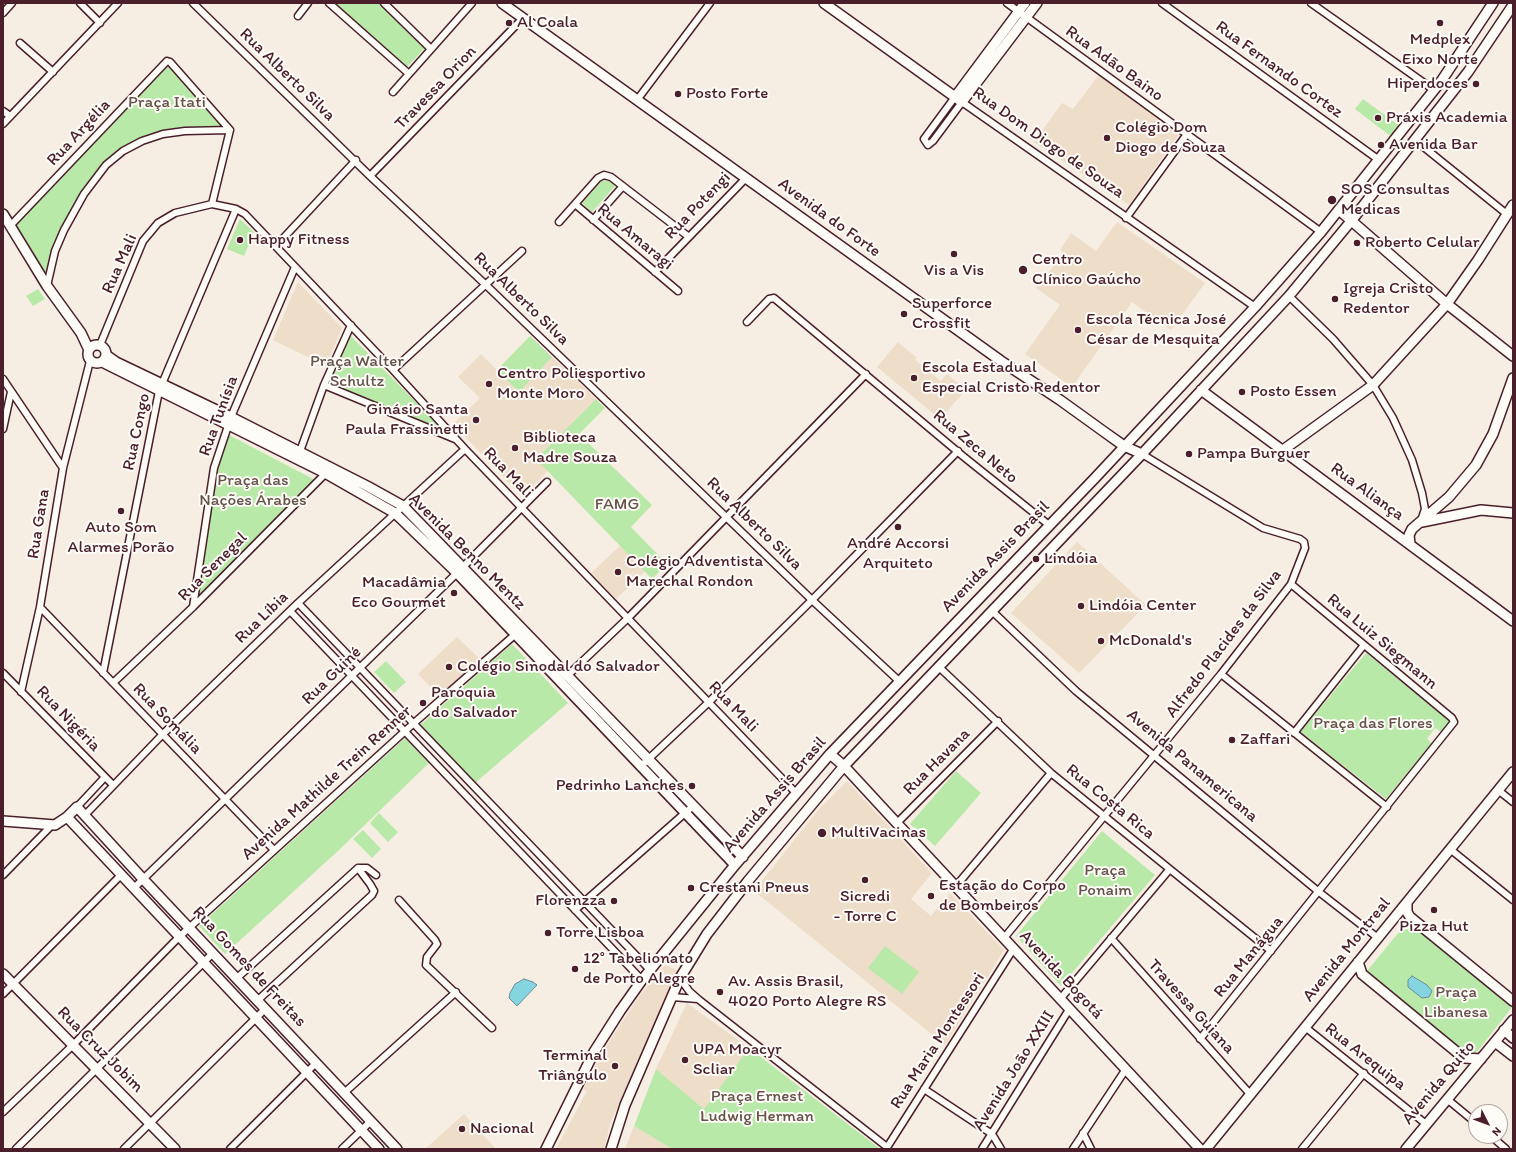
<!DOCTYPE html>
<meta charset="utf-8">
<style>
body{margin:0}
#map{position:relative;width:1516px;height:1152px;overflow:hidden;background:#f6eee2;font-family:Itim,sans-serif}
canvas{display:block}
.frame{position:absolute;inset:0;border:4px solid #4a1f2b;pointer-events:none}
.north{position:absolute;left:1468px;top:1104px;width:40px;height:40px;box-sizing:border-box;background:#fdfcf7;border:1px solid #b5a4a5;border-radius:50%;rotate:132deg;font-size:11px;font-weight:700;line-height:16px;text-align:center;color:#4a1f2b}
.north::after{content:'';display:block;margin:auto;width:14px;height:18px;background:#4a1f2b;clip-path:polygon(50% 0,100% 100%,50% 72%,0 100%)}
</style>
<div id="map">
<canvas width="1516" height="1152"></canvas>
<div class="frame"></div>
<div class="north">N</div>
</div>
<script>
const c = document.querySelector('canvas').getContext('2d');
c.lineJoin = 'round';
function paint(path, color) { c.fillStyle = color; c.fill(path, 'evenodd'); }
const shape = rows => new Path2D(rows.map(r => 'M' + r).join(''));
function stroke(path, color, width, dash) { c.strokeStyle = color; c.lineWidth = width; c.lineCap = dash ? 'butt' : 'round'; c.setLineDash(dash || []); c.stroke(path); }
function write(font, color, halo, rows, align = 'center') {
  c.font = font + ' Itim,sans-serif'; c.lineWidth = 4; c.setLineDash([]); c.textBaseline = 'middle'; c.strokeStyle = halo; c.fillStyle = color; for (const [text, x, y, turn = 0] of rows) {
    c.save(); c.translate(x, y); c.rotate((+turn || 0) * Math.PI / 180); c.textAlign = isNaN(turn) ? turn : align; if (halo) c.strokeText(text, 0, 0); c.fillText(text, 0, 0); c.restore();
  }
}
paint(shape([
 [1099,75,1179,134,1129,205,1034,142,1062,103,1073,109],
 [1117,222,1205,283,1171,330,1132,302,1072,387,1025,354,1060,305,1036,288,1064,253,1060,250,1071,233,1096,251],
 [298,282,342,328,326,366,273,340],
 [530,336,596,399,536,459,548,471,522,497,453,424,480,398,458,377,481,354,497,370],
 [898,342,917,358,915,360,941,381,947,374,966,390,940,419,877,367],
 [1077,542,1146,605,1079,673,1011,613],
 [620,546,645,571,616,599,591,573],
 [457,637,481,660,440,697,418,674],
 [847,781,932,873,911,899,931,916,950,893,1004,950,945,1045,754,891,818,810],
 [665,965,679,971,611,1121,604,1149,556,1149,587,1091,583,1089,605,1048,640,995],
 [687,1003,749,1048,704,1109,656,1069],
 [464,1114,496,1149,425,1149],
 [634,1126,672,1149,625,1149]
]), '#eeddc8');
paint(shape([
 [334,3,379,3,425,48,407,67],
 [168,61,226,129,186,128,122,149,83,194,47,275,15,224],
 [1363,99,1401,127,1393,138,1355,109],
 [609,180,617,184,592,212,582,203,602,181],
 [240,219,254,232,244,256,227,249],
 [38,289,45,299,33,306,26,296],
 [349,334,445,432,329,383],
 [530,336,552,357,519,392,497,370],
 [596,399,605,408,579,434,652,505,631,527,667,564,652,579,536,459],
 [229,435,319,482,199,595,218,468],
 [512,644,568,703,475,783,424,729,418,727],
 [1366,653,1450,721,1441,732,1435,728,1427,739,1432,743,1386,799,1300,732],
 [386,661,406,682,394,693,374,672],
 [405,738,429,763,339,850,225,954,199,926],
 [956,771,981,793,935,846,910,824],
 [379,813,398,832,388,842,370,823],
 [363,830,381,849,372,858,353,839],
 [1102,831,1155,875,1061,986,1016,936],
 [1409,920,1513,1006,1476,1053,1462,1052,1366,972],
 [885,946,919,972,902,994,868,968],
 [749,1048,879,1148,878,1149,672,1149,634,1126,656,1069,704,1109]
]), '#b9e9a9');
const water = shape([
 [1412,976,1427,985,1432,991,1429,997,1422,998,1408,987,1408,980,1412,976],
 [524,979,533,982,537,985,517,1006,509,998,510,993,515,984,524,979]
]);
paint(water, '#85d5e0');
stroke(water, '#6d8c98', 1);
const street = shape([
 [80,3,100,23],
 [193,3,370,176,486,285,812,600,899,681],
 [329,3,408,73],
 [384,3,431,49],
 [1007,3,1321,232],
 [1162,3,1379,160],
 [1311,3,1434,90],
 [3,13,12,3],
 [298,16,308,3],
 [20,43,53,72],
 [393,92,472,3],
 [955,97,924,139,928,145,933,141,962,102,1255,307],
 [637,100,710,3],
 [3,111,10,116],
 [3,124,118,3],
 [1415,140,1508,215],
 [370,176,522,19],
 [212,204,230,130],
 [575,204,678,291],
 [1126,218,1187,134],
 [593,220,623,186],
 [559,222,598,178,604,175,611,177,689,237],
 [11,225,167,61,170,62,230,130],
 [276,246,356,160],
 [655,272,746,178],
 [47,286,55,251,64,230,84,194,106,165,123,151,142,141,163,134,185,131,230,130],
 [1289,296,1333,339,1373,385,1393,418,1412,460,1422,493,1425,509,1421,521],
 [747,322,769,299,774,298,964,457,1049,525],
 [100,345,143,241,158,223,175,213,212,204,236,209,245,214,393,370,465,449,796,793],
 [393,370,522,251],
 [3,379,63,468],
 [324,385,455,439],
 [3,429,11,392],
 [299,454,324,385,351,325],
 [298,603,650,970],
 [40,607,274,850],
 [193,607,214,468,231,417,295,267],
 [290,611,642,980],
 [992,611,1076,691,1319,892,1378,938],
 [939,667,1051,773,1271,951],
 [3,673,113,785],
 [103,673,159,391,236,209],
 [1221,674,1387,807],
 [566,677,628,618,866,374],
 [113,683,193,607,328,471],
 [21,692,40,607,63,468,90,361],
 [1294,733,1364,645],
 [640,767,709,702,812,600,958,451],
 [1498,790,1513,802],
 [77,807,105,777],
 [85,815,162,735,298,603,465,449],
 [897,823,998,721],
 [1450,849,1513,900],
 [3,875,52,825],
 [956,886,1051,773],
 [134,888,457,573,547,482],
 [399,900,435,940,437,944,427,957,426,965,492,1028],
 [575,910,693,806],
 [1004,938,1221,674,1291,584,1305,548,1304,542,1300,539,1263,528,1142,454],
 [1111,938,1250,1094],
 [237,978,358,868,367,868,376,875],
 [680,978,689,991,698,999,887,1147],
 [3,994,121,875],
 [672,997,698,999],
 [1061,998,1169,870],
 [258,1000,372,895,374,891,370,884,358,868],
 [1305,1027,1426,1124],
 [1200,1039,1454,722,1452,718,1291,584],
 [924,1089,992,1134,1001,1149],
 [344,1093,456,992],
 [1447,1099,1476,1123],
 [3,1112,72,1046,179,937,414,723,518,632],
 [1083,1133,1091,1149],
 [1491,1136,1506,1149],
 [16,1149,213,953],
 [124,1149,265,1009],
 [230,1149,316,1063],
 [342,1149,371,1121],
 [886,1149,1014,948],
 [982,1149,1070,1008],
 [1073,1149,1126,1069],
 [1302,1149,1364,1073]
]);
const secondary = shape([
 [502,3,1001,361,1060,400,1103,431,1124,446,1142,454],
 [824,3,962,102,1037,3],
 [955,97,1025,3],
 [1339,210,1447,304,1513,356],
 [3,214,47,286,81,333,89,350],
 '88 354a9 9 0 1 1 18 0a9 9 0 1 1-18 0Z',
 [106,355,116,362,231,417,367,486,403,506,743,857],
 [102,362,327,474,395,513,457,573,735,865],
 [1201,390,1513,621],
 [1283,450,1373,385,1447,304,1478,260,1513,205],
 [1422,522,1481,510,1513,513],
 [1410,544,1409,535,1412,529,1449,497,1476,465,1493,434,1513,378],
 [830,754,844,766,892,818,1200,1149],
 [67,817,379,1149],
 [3,821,55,825,67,817,77,807,143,879,397,1149],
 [1407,903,1407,912,1410,917,1513,1001],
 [1358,962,1362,974,1464,1058,1481,1059],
 [3,974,175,1149],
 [1504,1030,1513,1038],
 [1495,1042,1513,1056],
 [546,1149,594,1052,620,1011,642,980,735,865,830,754,1095,478,1255,307,1321,232,1442,80,1493,3],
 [611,1149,625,1105,680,978,707,934,748,881,844,766,1142,454,1289,296,1352,220,1468,72,1513,5],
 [1206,1149,1513,772],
 [1406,1149,1513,1020]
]);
stroke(street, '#4a1f2b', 9);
stroke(secondary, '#4a1f2b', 12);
stroke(street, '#fdfcf7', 6);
stroke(secondary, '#fdfcf7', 9);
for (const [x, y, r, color] of [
 [509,23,4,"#4a1f2b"],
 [1440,23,4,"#4a1f2b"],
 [1476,84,4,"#4a1f2b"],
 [678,94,4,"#4a1f2b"],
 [1378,118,4,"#4a1f2b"],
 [1107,138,4,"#4a1f2b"],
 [1381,145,4,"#4a1f2b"],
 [1332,200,5,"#4a1f2b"],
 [240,240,4,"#4a1f2b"],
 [1357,243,4,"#4a1f2b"],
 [954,254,4,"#4a1f2b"],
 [1023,270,5,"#4a1f2b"],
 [1335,299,4,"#4a1f2b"],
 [904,314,4,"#4a1f2b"],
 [1078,330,4,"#4a1f2b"],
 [914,378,4,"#4a1f2b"],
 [489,384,4,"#4a1f2b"],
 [1242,392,4,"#4a1f2b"],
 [476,420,4,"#4a1f2b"],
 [515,448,4,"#4a1f2b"],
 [1189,454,4,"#4a1f2b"],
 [121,511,4,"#4a1f2b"],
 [898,527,4,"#4a1f2b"],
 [1036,559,4,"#4a1f2b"],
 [618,572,4,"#4a1f2b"],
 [454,593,4,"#4a1f2b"],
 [1081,606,4,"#4a1f2b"],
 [1101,641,4,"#4a1f2b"],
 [449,667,4,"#4a1f2b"],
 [423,703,4,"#4a1f2b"],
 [1232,740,4,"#4a1f2b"],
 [692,786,4,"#4a1f2b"],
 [822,833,5,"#4a1f2b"],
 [865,880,4,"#4a1f2b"],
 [691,888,4,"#4a1f2b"],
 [931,896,4,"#4a1f2b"],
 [614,901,4,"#4a1f2b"],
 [1434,910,4,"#4a1f2b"],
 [548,933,4,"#4a1f2b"],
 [575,969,4,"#4a1f2b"],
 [720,992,4,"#4a1f2b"],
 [685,1060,4,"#4a1f2b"],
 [615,1066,4,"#4a1f2b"],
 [462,1129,4,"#4a1f2b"]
]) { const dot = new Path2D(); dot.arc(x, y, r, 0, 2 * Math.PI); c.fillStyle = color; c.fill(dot); stroke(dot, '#fdfcf7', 1.5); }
write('17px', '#4a1f2b', '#fdfcf7', [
 ["Al Coala",517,23],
 ["Medplex",1440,40,"center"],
 ["Eixo Norte",1440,60,"center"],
 ["Hiperdoces",1468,84,"right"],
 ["Posto Forte",686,94],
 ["Práxis Academia",1386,118],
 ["Colégio Dom",1115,128],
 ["Diogo de Souza",1115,148],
 ["Avenida Bar",1389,145],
 ["SOS Consultas",1341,190],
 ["Medicas",1341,210],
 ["Happy Fitness",248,240],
 ["Roberto Celular",1365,243],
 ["Centro",1032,260],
 ["Clínico Gaúcho",1032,280],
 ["Vis a Vis",954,271,"center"],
 ["Igreja Cristo",1343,289],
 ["Redentor",1343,309],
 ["Superforce",912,304],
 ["Crossfit",912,324],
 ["Escola Técnica José",1086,320],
 ["César de Mesquita",1086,340],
 ["Escola Estadual",922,368],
 ["Especial Cristo Redentor",922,388],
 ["Centro Poliesportivo",497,374],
 ["Monte Moro",497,394],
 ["Posto Essen",1250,392],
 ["Ginásio Santa",468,410,"right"],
 ["Paula Frassinetti",468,430,"right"],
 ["Biblioteca",523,438],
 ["Madre Souza",523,458],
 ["Pampa Burguer",1197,454],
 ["Auto Som",121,528,"center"],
 ["Alarmes Porão",121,548,"center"],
 ["André Accorsi",898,544,"center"],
 ["Arquiteto",898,564,"center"],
 ["Lindóia",1044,559],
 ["Colégio Adventista",626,562],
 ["Marechal Rondon",626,582],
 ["Macadâmia",446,583,"right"],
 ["Eco Gourmet",446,603,"right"],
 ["Lindóia Center",1089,606],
 ["McDonald's",1109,641],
 ["Colégio Sinodal do Salvador",457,667],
 ["Paróquia",431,693],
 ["do Salvador",431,713],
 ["Zaffari",1240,740],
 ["Pedrinho Lanches",684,786,"right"],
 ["MultiVacinas",831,833],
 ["Estação do Corpo",939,886],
 ["de Bombeiros",939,906],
 ["Crestani Pneus",699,888],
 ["Sicredi",865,897,"center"],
 ["- Torre C",865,917,"center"],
 ["Florenzza",606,901,"right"],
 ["Pizza Hut",1434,927,"center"],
 ["Torre Lisboa",556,933],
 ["12° Tabelionato",583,959],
 ["de Porto Alegre",583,979],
 ["Av. Assis Brasil,",728,982],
 ["4020 Porto Alegre RS",728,1002],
 ["UPA Moacyr",693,1050],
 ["Scliar",693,1070],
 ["Terminal",607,1056,"right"],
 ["Triângulo",607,1076,"right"],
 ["Nacional",470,1129]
], 'left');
write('17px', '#4a1f2b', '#fdfcf7', [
 ["Rua Adão Baino",1114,64,36],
 ["Rua Fernando Cortez",1279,70,36],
 ["Rua Alberto Silva",287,75,44],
 ["Travessa Orion",436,88,-46],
 ["Rua Argélia",79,133,-47],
 ["Rua Dom Diogo de Souza",1048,143,35],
 ["Rua Potengi",698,206,-46],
 ["Avenida do Forte",829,218,36],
 ["Rua Amaragi",635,237,40],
 ["Rua Mali",120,264,-66],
 ["Rua Alberto Silva",521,299,44],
 ["Rua Tunísia",219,416,-70],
 ["Rua Congo",137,432,-78],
 ["Rua Zeca Neto",975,447,40],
 ["Rua Mali",508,473,46],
 ["Rua Aliança",1367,492,36],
 ["Rua Gana",39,524,-81],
 ["Rua Alberto Silva",754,524,44],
 ["Avenida Benno Mentz",467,552,45],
 ["Avenida Assis Brasil",996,557,-46],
 ["Rua Senegal",213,567,-45],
 ["Rua Líbia",262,618,-44],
 ["Rua Luiz Siegmann",1382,642,40],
 ["Alfredo Placides da Silva",1224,644,-53],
 ["Rua Guiné",332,676,-44],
 ["Rua Mali",733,707,46],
 ["Rua Nigéria",68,719,46],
 ["Rua Somália",167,719,46],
 ["Rua Havana",937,762,-45],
 ["Avenida Panamericana",1192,766,40],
 ["Avenida Mathilde Trein Renner",327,783,-42],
 ["Avenida Assis Brasil",775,795,-49],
 ["Rua Costa Rica",1110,802,39],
 ["Avenida Montreal",1347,950,-51],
 ["Rua Manágua",1249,957,-51],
 ["Rua Gomes de Freitas",249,967,47],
 ["Avenida Bogotá",1061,975,47],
 ["Travessa Guiana",1191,1007,48],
 ["Rua Maria Montessori",938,1041,-57],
 ["Rua Cruz Jobim",100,1050,45],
 ["Rua Arequipa",1365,1057,38],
 ["Avenida João XXIII",1014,1071,-58],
 ["Avenida Quito",1439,1083,-50]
]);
write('17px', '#66524a', '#fdfcf7', [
 ["Praça Itati",167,103],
 ["Praça Walter",357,362],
 ["Schultz",357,382],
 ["Praça das",253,481],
 ["Nações Árabes",253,501],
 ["FAMG",617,505],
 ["Praça das Flores",1373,724],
 ["Praça",1105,871],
 ["Ponaim",1105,891],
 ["Praça",1456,993],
 ["Libanesa",1456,1013],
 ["Praça Ernest",757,1097],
 ["Ludwig Herman",757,1117]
]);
</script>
